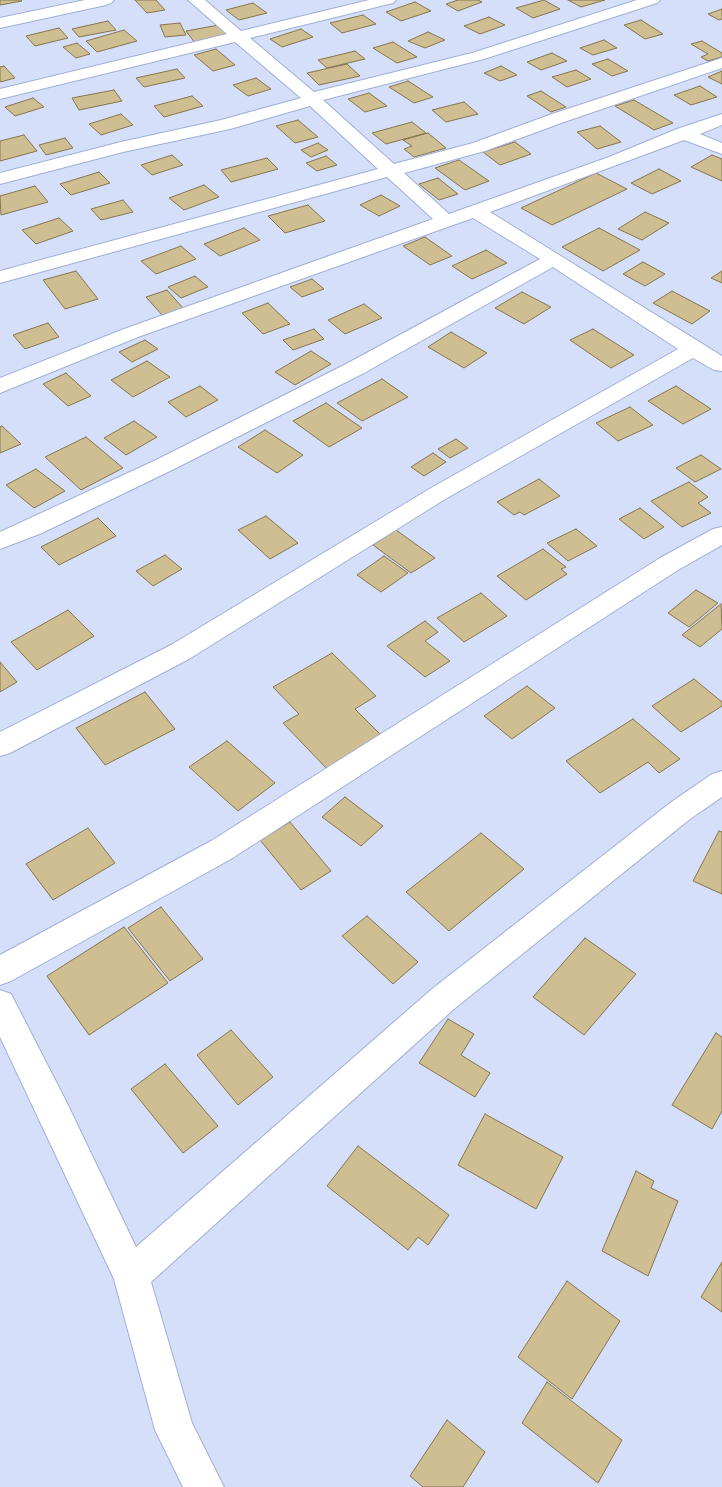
<!DOCTYPE html>
<style>
body{margin:0}
canvas{display:block;background:#d5dff9}
</style>
<canvas width="722" height="1487"></canvas>
<script>
const c = document.querySelector('canvas').getContext('2d');
c.lineJoin = 'round';
function paint(path, color) { c.fillStyle = color; c.fill(path, 'evenodd'); }
const shape = rows => new Path2D(rows.map(r => 'M' + r).join(''));
function stroke(path, color, width, dash) { c.strokeStyle = color; c.lineWidth = width; c.lineCap = dash ? 'butt' : 'round'; c.setLineDash(dash || []); c.stroke(path); }
const building = shape([
 [0,0,21,0,22,1,0,5,0,0],
 [135,0,156,0,165,10,147,13,135,0],
 [458,0,478,0,482,2,458,11,446,4,458,0],
 [544,0,560,9,533,18,516,8,544,0],
 [568,0,605,0,581,7,568,0],
 [415,2,431,11,401,21,386,12,415,2],
 [253,3,267,13,239,20,226,10,253,3],
 [722,9,722,19,719,20,708,14,722,9],
 [363,15,376,24,342,33,330,23,363,15],
 [489,17,505,25,480,34,464,26,489,17],
 [641,20,663,34,645,39,624,25,641,20],
 [108,21,116,30,79,37,72,29,108,21],
 [180,23,186,35,165,37,160,25,180,23],
 [219,25,228,37,195,43,186,31,219,25],
 [59,28,68,38,35,46,26,36,59,28],
 [301,29,313,37,282,47,270,39,301,29],
 [124,30,137,41,97,52,86,41,124,30],
 [428,32,445,40,425,48,408,41,428,32],
 [604,40,617,48,593,55,580,48,604,40],
 [702,41,722,53,722,57,708,61,701,57,708,54,691,44,702,41],
 [393,42,417,57,397,63,373,48,393,42],
 [77,43,90,54,76,58,63,47,77,43],
 [216,49,235,65,213,71,194,55,216,49],
 [355,51,365,59,327,68,318,60,355,51],
 [552,53,567,61,541,70,527,62,552,53],
 [608,59,628,71,612,76,592,64,608,59],
 [347,64,360,76,319,85,307,73,347,64],
 [4,66,15,78,0,82,0,67,4,66],
 [501,66,517,75,500,81,484,73,501,66],
 [177,69,185,78,144,87,136,78,177,69],
 [576,70,591,79,567,87,552,77,576,70],
 [722,71,722,84,708,77,722,71],
 [256,78,271,89,248,96,233,85,256,78],
 [408,81,433,97,414,103,389,87,408,81],
 [700,86,717,97,691,105,674,95,700,86],
 [114,90,122,101,79,110,72,98,114,90],
 [541,91,566,107,551,112,527,96,541,91],
 [369,93,387,106,365,112,348,99,369,93],
 [192,96,203,106,164,117,154,106,192,96],
 [33,98,44,107,15,116,5,107,33,98],
 [634,100,673,123,654,130,615,106,634,100],
 [464,102,478,114,446,122,432,110,464,102],
 [121,114,133,125,101,135,89,124,121,114],
 [298,120,318,137,295,143,276,126,298,120],
 [412,122,426,133,386,144,372,133,412,122],
 [600,126,621,142,597,149,577,132,600,126],
 [428,133,446,148,414,157,404,149,412,146,403,140,428,133],
 [24,135,37,151,0,161,0,141,24,135],
 [65,138,73,148,46,155,39,145,65,138],
 [515,142,531,154,500,165,483,152,515,142],
 [318,143,328,150,311,157,301,150,318,143],
 [172,155,183,165,152,175,141,165,172,155],
 [712,155,722,159,722,181,691,167,712,155],
 [326,156,337,165,317,171,306,163,326,156],
 [267,158,278,169,231,182,221,170,267,158],
 [459,160,489,181,465,190,435,168,459,160],
 [659,169,681,181,652,194,631,183,659,169],
 [99,172,110,183,71,195,60,184,99,172],
 [596,173,627,189,552,225,521,208,596,173],
 [438,178,458,194,439,200,419,184,438,178],
 [204,185,219,197,184,210,169,198,204,185],
 [35,186,48,202,1,215,0,196,35,186],
 [381,195,400,206,379,216,360,205,381,195],
 [123,200,133,212,101,220,91,209,123,200],
 [308,205,325,221,285,233,268,216,308,205],
 [645,212,669,223,642,240,618,229,645,212],
 [59,218,73,231,36,244,22,230,59,218],
 [244,228,260,240,220,256,204,244,244,228],
 [599,228,640,250,603,271,562,247,599,228],
 [425,237,452,256,430,265,403,246,425,237],
 [181,246,196,259,156,274,141,261,181,246],
 [486,250,507,263,472,279,452,266,486,250],
 [643,262,665,274,645,286,623,274,643,262],
 [76,271,98,299,65,309,43,280,76,271],
 [722,271,722,283,711,278,722,271],
 [195,276,208,287,181,298,168,287,195,276],
 [312,279,324,289,302,297,290,287,312,279],
 [167,290,183,308,162,315,146,297,167,290],
 [672,291,710,311,692,324,653,303,672,291],
 [522,292,551,307,524,324,495,308,522,292],
 [268,303,290,324,263,334,242,313,268,303],
 [364,304,382,318,345,334,328,320,364,304],
 [48,323,59,337,25,349,13,335,48,323],
 [314,329,324,339,293,350,283,340,314,329],
 [593,329,634,355,611,368,570,340,593,329],
 [451,332,487,353,464,368,428,347,451,332],
 [145,340,158,349,132,362,119,352,145,340],
 [311,351,331,364,295,385,275,372,311,351],
 [147,361,170,377,133,397,111,380,147,361],
 [66,373,91,396,68,406,43,384,66,373],
 [382,379,408,397,362,421,337,403,382,379],
 [200,386,218,400,186,417,168,402,200,386],
 [676,386,711,409,683,424,648,401,676,386],
 [326,403,362,428,329,447,293,421,326,403],
 [630,407,653,425,618,441,596,423,630,407],
 [134,421,157,437,126,455,104,438,134,421],
 [2,426,21,444,0,453,0,427,2,426],
 [265,430,303,455,277,473,238,447,265,430],
 [86,437,123,468,81,490,45,457,86,437],
 [456,439,468,448,450,458,438,449,456,439],
 [433,453,446,462,424,476,411,467,433,453],
 [701,455,721,469,695,482,676,468,701,455],
 [36,469,65,491,34,508,6,485,36,469],
 [539,479,560,496,524,515,520,512,514,515,497,502,539,479],
 [689,482,708,497,698,503,711,513,682,527,651,501,689,482],
 [640,508,664,527,644,539,619,519,640,508],
 [266,516,298,543,270,559,238,530,266,516],
 [98,518,116,536,59,565,41,547,98,518],
 [576,529,597,546,568,561,547,543,576,529],
 [396,530,435,558,411,573,373,545,396,530],
 [543,549,566,567,561,569,567,574,526,600,497,576,543,549],
 [165,555,182,569,153,586,136,571,165,555],
 [384,556,408,573,381,592,357,575,384,556],
 [696,590,718,603,689,627,668,613,696,590],
 [481,593,507,616,464,642,437,618,481,593],
 [721,604,722,629,700,647,682,635,721,604],
 [68,610,94,636,37,670,11,642,68,610],
 [425,621,438,632,425,641,450,661,425,677,387,646,425,621],
 [332,653,376,696,355,709,382,736,328,770,283,723,299,714,273,687,332,653],
 [0,662,17,682,0,692,0,662],
 [694,679,722,702,722,706,681,732,652,706,694,679],
 [527,686,555,708,512,739,484,716,527,686],
 [145,692,175,729,105,765,76,728,145,692],
 [633,719,680,759,659,773,648,762,600,793,566,761,633,719],
 [227,741,275,783,238,811,189,767,227,741],
 [345,797,383,826,361,846,322,817,345,797],
 [290,822,331,871,301,890,260,840,290,822],
 [88,828,115,863,53,900,26,864,88,828],
 [719,831,722,832,722,894,693,881,719,831],
 [481,833,524,869,449,931,406,892,481,833],
 [161,907,203,959,170,981,128,928,161,907],
 [367,916,418,962,393,984,342,936,367,916],
 [124,927,168,983,89,1035,47,976,124,927],
 [585,938,636,974,584,1035,533,997,585,938],
 [448,1019,474,1034,461,1055,490,1073,475,1097,419,1063,448,1019],
 [231,1030,273,1077,238,1105,197,1055,231,1030],
 [716,1033,722,1037,722,1111,712,1129,672,1105,716,1033],
 [165,1064,218,1126,183,1153,131,1089,165,1064],
 [485,1114,563,1157,536,1209,458,1165,485,1114],
 [358,1146,449,1215,428,1245,418,1237,408,1250,327,1186,358,1146],
 [636,1171,654,1181,651,1188,678,1201,648,1276,602,1251,636,1171],
 [722,1262,722,1312,701,1297,722,1262],
 [567,1281,620,1321,572,1399,518,1357,567,1281],
 [547,1382,622,1440,598,1483,522,1423,547,1382],
 [447,1420,485,1452,463,1487,423,1487,410,1476,447,1420]
]);
paint(building, '#d0be93');
stroke(building, '#85754c', 1);
const minor = shape([
 [85,0,114,0,111,3,106,5,0,28,0,18,85,0],
 [188,0,205,0,241,31,369,0,396,0,393,3,250,38,314,92,472,53,637,0,660,0,657,3,484,59,323,100,394,164,473,143,552,114,722,58,722,68,564,122,485,151,404,173,449,214,609,157,677,129,722,114,722,125,700,134,722,143,722,154,684,140,490,212,722,356,722,371,714,370,693,358,447,498,189,659,10,753,0,756,0,732,171,645,431,488,678,349,553,267,364,373,172,470,42,533,0,549,0,532,156,460,348,363,540,259,473,218,138,337,0,393,0,378,124,329,433,219,387,177,0,283,0,271,378,169,310,106,230,129,123,152,0,184,0,173,121,142,221,120,301,98,235,42,0,99,0,89,227,34,188,0],
 [722,527,722,545,678,570,231,859,11,981,0,985,0,955,211,841,660,558,713,529,722,527],
 [722,771,722,797,690,819,454,1009,151,1282,192,1423,224,1487,183,1487,155,1430,114,1279,0,1037,0,990,11,994,66,1101,136,1247,432,989,670,803,712,774,722,771]
]);
stroke(minor, '#9fafd7', 2);
paint(minor, '#fff');
</script>
